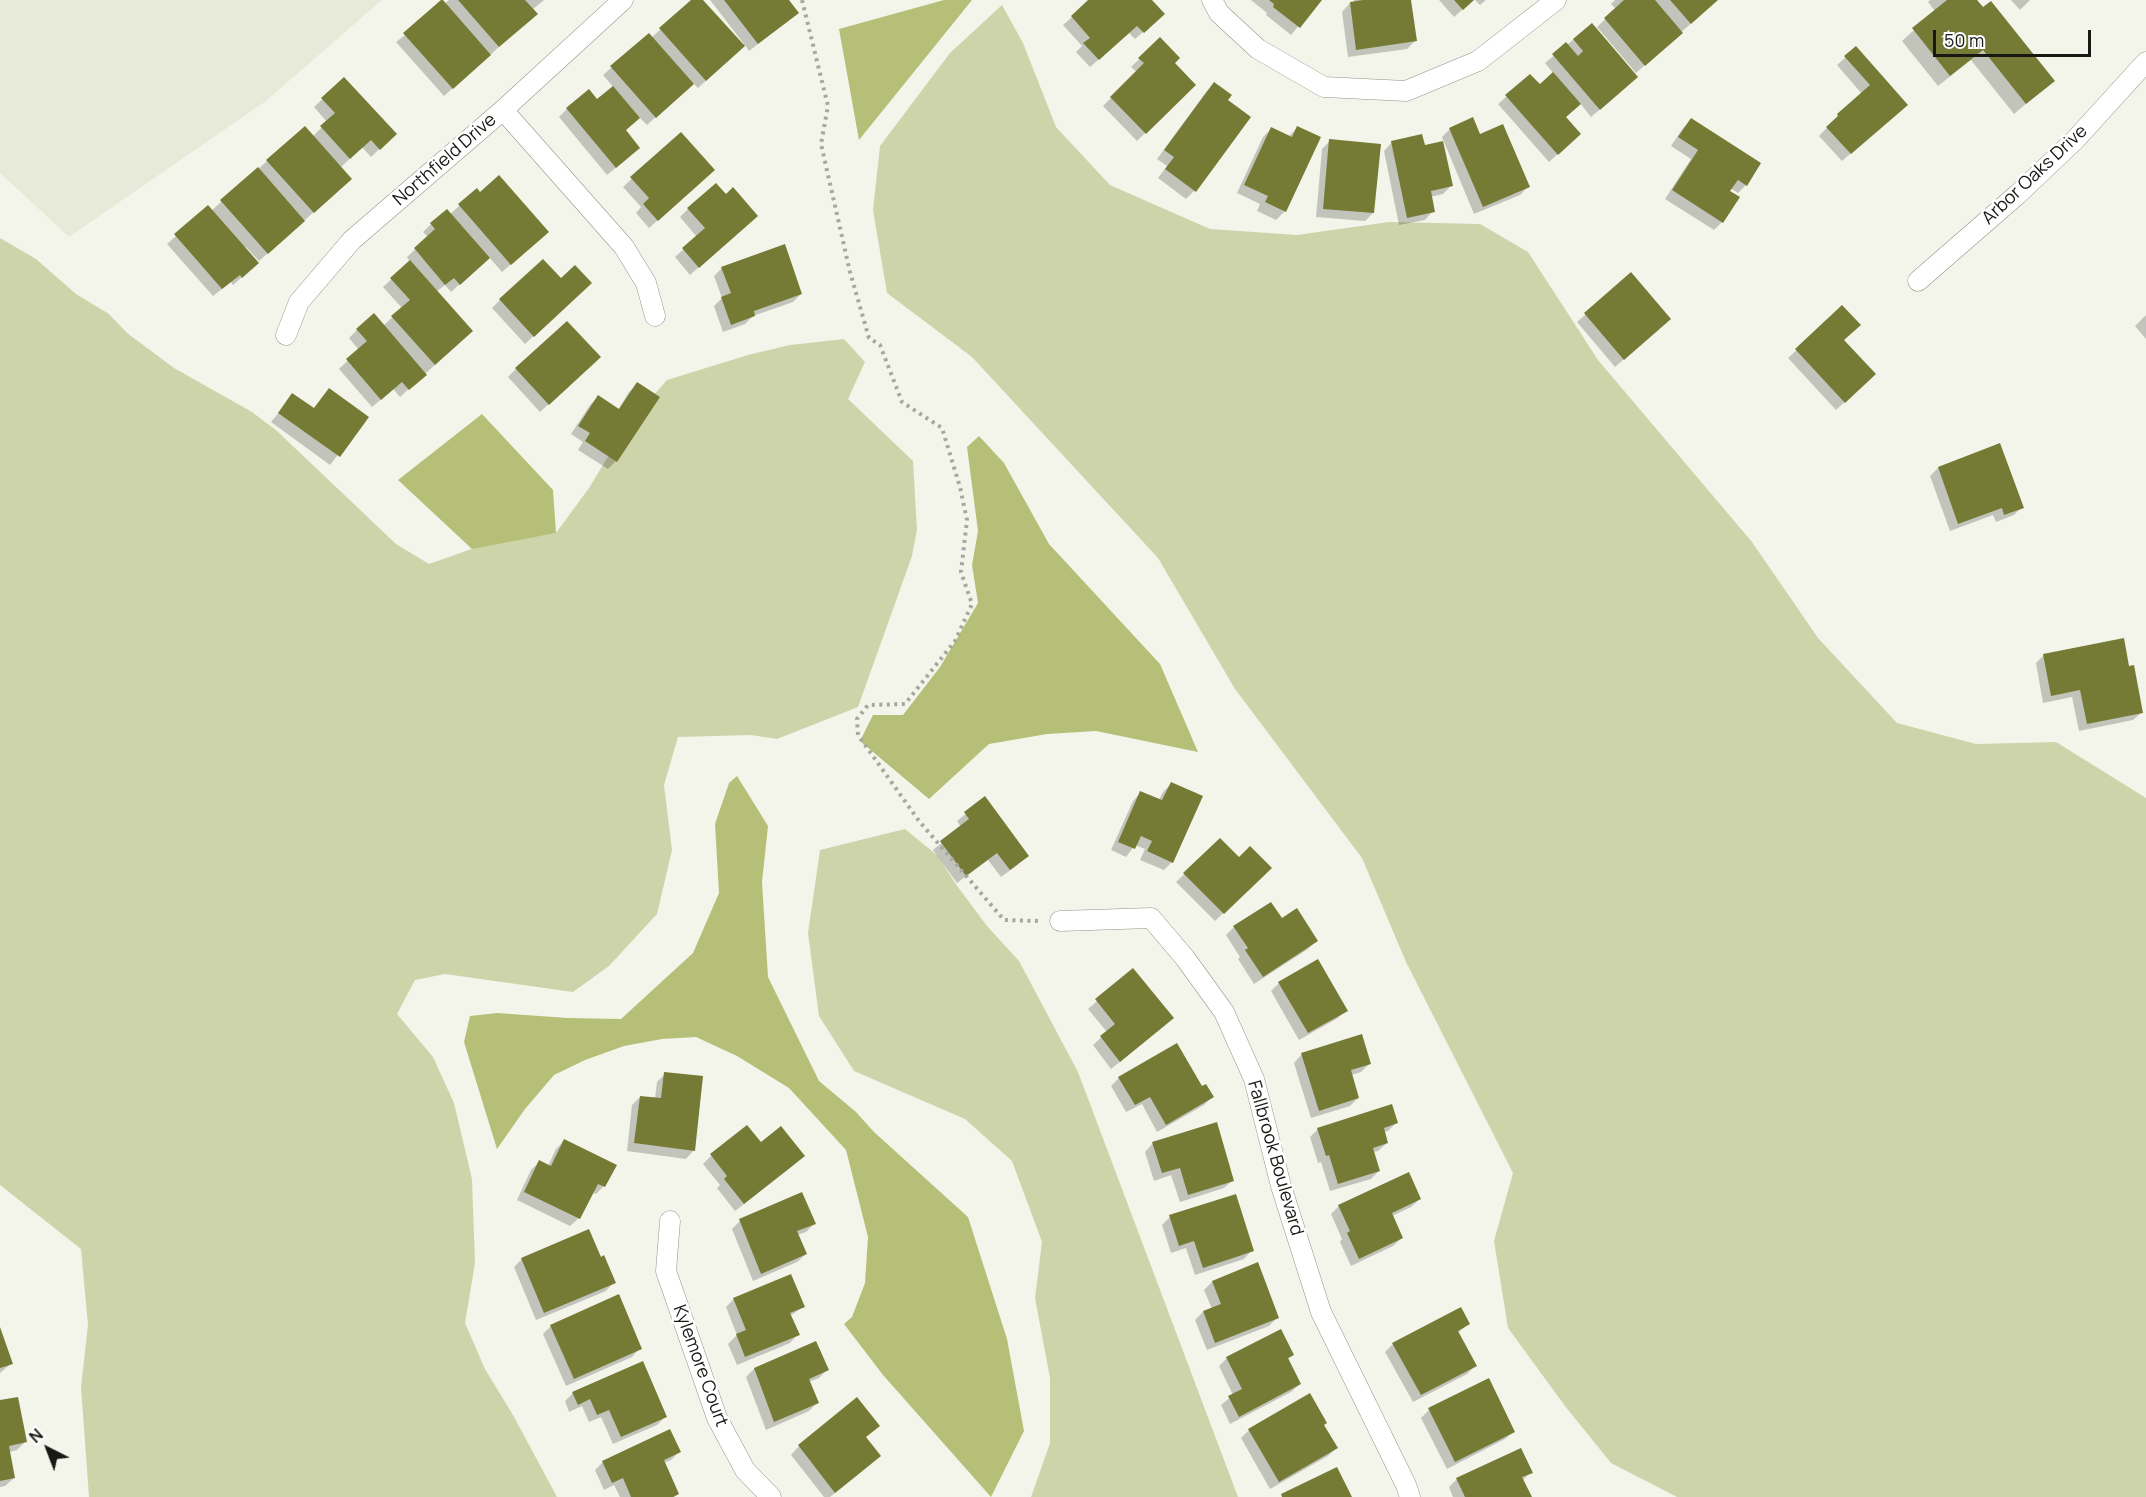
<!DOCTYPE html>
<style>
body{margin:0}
#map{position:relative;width:2146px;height:1497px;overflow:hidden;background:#f3f5eb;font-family:Manrope,sans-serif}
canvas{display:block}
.north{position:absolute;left:18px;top:1419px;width:60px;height:60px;-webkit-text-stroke:4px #fff;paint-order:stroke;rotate:318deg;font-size:16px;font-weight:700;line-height:24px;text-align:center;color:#181815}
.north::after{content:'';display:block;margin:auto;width:21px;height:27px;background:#181815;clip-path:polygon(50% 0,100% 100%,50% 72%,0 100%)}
.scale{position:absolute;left:1933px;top:30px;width:158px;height:27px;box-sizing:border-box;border:3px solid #181815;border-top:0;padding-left:8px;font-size:18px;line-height:21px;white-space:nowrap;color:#181815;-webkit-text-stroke:4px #fff;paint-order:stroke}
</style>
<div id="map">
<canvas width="2146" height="1497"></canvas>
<div class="north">N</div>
<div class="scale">50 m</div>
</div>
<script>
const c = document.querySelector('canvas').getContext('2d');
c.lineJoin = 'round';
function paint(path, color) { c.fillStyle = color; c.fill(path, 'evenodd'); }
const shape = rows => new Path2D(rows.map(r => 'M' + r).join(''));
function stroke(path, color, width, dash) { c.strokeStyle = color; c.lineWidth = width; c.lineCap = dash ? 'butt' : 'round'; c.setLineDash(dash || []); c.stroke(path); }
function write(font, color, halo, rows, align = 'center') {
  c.font = font + ' Manrope,sans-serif'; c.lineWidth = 5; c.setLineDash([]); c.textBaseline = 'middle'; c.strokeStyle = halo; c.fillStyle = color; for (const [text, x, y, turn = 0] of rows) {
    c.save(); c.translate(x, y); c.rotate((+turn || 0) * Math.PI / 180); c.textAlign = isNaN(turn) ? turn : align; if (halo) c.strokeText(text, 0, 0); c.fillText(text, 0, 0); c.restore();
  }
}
paint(shape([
 [0,0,382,0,266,101,69,237,0,173]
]), '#e8ead9');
paint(shape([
 [1002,5,1023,43,1056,127,1110,185,1210,229,1297,235,1389,222,1480,224,1528,252,1598,360,1752,542,1818,638,1897,723,1976,744,2056,742,2146,798,2146,1497,1677,1497,1611,1463,1565,1406,1508,1328,1494,1241,1513,1173,1406,962,1362,858,1235,689,1158,558,972,357,887,293,873,210,880,146,950,53],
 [0,238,36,259,76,294,109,314,127,333,174,368,252,412,277,431,396,544,429,564,480,546,556,533,589,488,627,425,667,380,748,355,790,345,844,339,865,362,848,399,913,461,917,530,912,556,858,707,777,739,751,735,678,737,664,785,672,850,657,914,609,966,573,992,445,974,415,980,397,1014,433,1057,454,1103,472,1179,475,1263,465,1323,485,1369,513,1415,557,1497,89,1497,81,1387,88,1325,81,1249,0,1185],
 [905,829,938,856,955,883,987,926,1019,961,1078,1072,1238,1497,1031,1497,1050,1443,1050,1378,1035,1298,1042,1242,1012,1161,965,1119,854,1071,819,1016,808,933,820,850]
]), '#ced4aa');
paint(shape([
 [944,0,972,0,859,140,839,29],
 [482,414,553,490,556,533,472,549,398,480],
 [979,436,1004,463,1049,544,1160,664,1198,752,1096,731,1047,734,989,744,929,799,860,741,873,715,903,715,940,667,978,603,972,565,978,531,967,447],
 [737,776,768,826,762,882,768,977,819,1081,856,1112,874,1132,968,1217,1007,1339,1024,1431,991,1497,883,1375,844,1324,852,1317,865,1283,868,1237,846,1150,789,1088,737,1056,696,1037,662,1039,624,1046,585,1060,554,1075,525,1109,497,1149,464,1042,470,1016,497,1013,568,1018,621,1019,693,953,719,893,715,824,729,783]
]), '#b6bf77');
paint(shape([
 [449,0,544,0,532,10,527,22,444,96,396,42],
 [693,0,701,0,742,45,744,44,710,0,787,0,797,13,749,51,745,45,698,88,693,83,647,125,639,117,625,131,630,156,607,175,559,117,567,109,597,101,614,88,603,75,649,35,651,38],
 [1091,0,1150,0,1155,22,1135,39,1129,33,1090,67,1076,52,1082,46,1063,25],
 [1251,0,1320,0,1291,35,1266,15,1267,13],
 [1354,0,1410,0,1415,41,1407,49,1348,57,1342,12,1350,3,1355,3],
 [1439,0,1473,0,1454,17],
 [1475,0,1486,0,1480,5],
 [1615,0,1717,0,1636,73,1597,27,1616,9,1611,4],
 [1930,0,1975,0,2053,81,2014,114,1971,60,1938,86,1902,41,1935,11,1928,2],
 [2011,0,2030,0,2020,10],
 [1591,25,1628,85,1591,117,1580,103,1565,118,1571,142,1549,162,1498,104,1530,76,1539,87,1554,74,1545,63],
 [1160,39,1173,63,1194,85,1137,141,1103,106,1137,72,1131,67],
 [1856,48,1897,113,1842,161,1819,136,1838,116,1862,94,1837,65],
 [344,79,395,134,371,157,362,147,340,168,342,187,259,261,246,247,244,249,249,271,233,285,231,282,213,296,167,244,176,236,211,211,267,161,312,137,327,122,314,107],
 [1214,84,1194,191,1186,199,1158,178,1167,166,1157,159,1206,92],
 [1691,120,1746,185,1738,193,1730,188,1722,222,1714,230,1665,199,1691,159,1671,146,1683,128],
 [1297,128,1319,138,1285,211,1276,220,1257,211,1260,204,1237,193,1263,137,1271,129,1288,137],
 [1450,129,1479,136,1528,187,1520,195,1474,214,1442,137],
 [680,134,705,178,649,228,636,213,641,207,623,187],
 [1330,141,1373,213,1365,221,1316,217,1322,149],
 [1392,142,1423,147,1451,186,1443,194,1430,197,1433,211,1425,220,1399,225,1384,151],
 [476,191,539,240,502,272,489,257,451,292,445,285,436,292,463,339,400,397,393,389,372,407,339,369,359,350,349,338,357,330,383,326,402,308,383,287,410,262,407,257,428,237,423,232,431,224,450,214],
 [688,209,748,224,690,275,675,257,697,237,680,217],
 [722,268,801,294,793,302,753,316,745,324,723,332,714,306,722,298,714,276],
 [1631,274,1661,327,1615,367,1577,322],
 [561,280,582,291,525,344,492,308,500,300],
 [1842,308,1842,340,1866,382,1836,410,1788,358],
 [2146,315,2146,339,2135,326],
 [591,365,540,412,508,377,516,369],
 [637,384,657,397,616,461,608,469,578,450,583,442,571,434,590,405,598,397,618,410,629,392],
 [329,390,367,417,330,465,271,422,293,395,313,409],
 [1999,445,2022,507,2014,515,1996,522,1993,515,1950,531,1930,476,1938,468],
 [2044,655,2142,712,2133,720,2079,731,2072,697,2043,703,2036,663],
 [1171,784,1172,862,1164,870,1140,860,1145,849,1135,845,1126,857,1111,850,1133,801,1141,792,1159,800,1163,792],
 [985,798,1019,864,1001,877,988,860,957,883,933,850,961,827,957,821],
 [1220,840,1239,860,1270,868,1215,921,1176,882],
 [1282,920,1316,941,1308,949,1254,984,1238,959,1240,957,1226,935,1234,927],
 [1133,970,1164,1026,1111,1069,1093,1045,1107,1032,1088,1009],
 [1279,983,1346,1010,1338,1018,1299,1040,1271,991],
 [1302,1054,1369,1064,1361,1072,1351,1075,1358,1098,1350,1106,1311,1118,1294,1063],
 [665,1074,694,1150,686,1159,627,1151,632,1105,640,1097,655,1099,657,1082],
 [1119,1078,1201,1088,1212,1097,1204,1105,1157,1132,1142,1104,1126,1112,1111,1086],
 [1396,1123,1388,1131,1383,1132,1387,1143,1378,1151,1373,1152,1379,1171,1371,1179,1330,1191,1321,1162,1318,1163,1310,1137,1318,1129],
 [564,1141,604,1186,596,1194,591,1192,579,1218,570,1226,517,1200,531,1170,539,1162,548,1166,556,1149],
 [1153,1143,1233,1180,1224,1188,1180,1202,1171,1175,1154,1181,1145,1152],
 [711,1156,795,1164,735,1211,717,1188,720,1185,703,1164],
 [1420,1199,1411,1207,1392,1216,1402,1238,1393,1246,1351,1266,1340,1242,1342,1239,1331,1214,1339,1206],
 [1170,1217,1252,1250,1244,1259,1195,1275,1186,1248,1171,1253,1162,1225],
 [740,1221,814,1224,806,1232,797,1235,806,1254,797,1262,753,1281,732,1229],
 [522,1259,600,1259,614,1282,606,1291,536,1320,514,1267],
 [1257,1264,1277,1318,1269,1326,1207,1350,1195,1320,1203,1312,1212,1309,1204,1290,1212,1282],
 [734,1299,803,1307,790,1316,798,1334,790,1343,737,1365,728,1344,737,1335,726,1307],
 [1468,1324,1458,1333,1475,1366,1467,1374,1413,1402,1385,1352,1393,1344],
 [551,1326,640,1348,632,1357,566,1386,543,1334],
 [0,1330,12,1363,0,1373],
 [815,1343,827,1370,819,1378,808,1382,817,1403,809,1411,766,1430,746,1377,754,1369],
 [1293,1355,1287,1360,1300,1384,1291,1392,1230,1424,1221,1405,1233,1395,1219,1366,1227,1358],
 [573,1393,666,1416,657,1425,613,1444,601,1417,589,1422,582,1406,569,1412,565,1401],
 [0,1402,25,1442,17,1450,9,1452,14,1478,5,1486,0,1487],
 [1429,1410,1514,1431,1505,1439,1447,1469,1421,1418],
 [1323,1425,1336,1448,1328,1456,1270,1489,1241,1438,1249,1430],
 [865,1438,871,1464,830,1497,824,1497,791,1455,799,1446],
 [679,1452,671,1460,664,1463,677,1494,674,1497,620,1497,614,1485,604,1490,595,1470,603,1462],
 [1531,1472,1522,1481,1530,1497,1453,1497,1449,1487,1457,1479]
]), '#0003');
paint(shape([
 [441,0,443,0,491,55,453,89,403,33],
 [458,0,525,0,538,14,499,47],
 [691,0,703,0,745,46,706,81,659,28],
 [724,0,789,0,799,13,758,44],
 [1088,0,1152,0,1165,14,1144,33,1137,26,1099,60,1083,43,1090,38,1071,16],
 [1269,0,1322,0,1300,28,1273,7,1274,4],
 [1363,0,1411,0,1417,41,1356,50,1350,2],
 [1454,0,1474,0,1463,10],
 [1624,0,1655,0,1683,33,1645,66,1604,18],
 [1670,0,1718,0,1691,24],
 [1947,0,1977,0,1983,7,1991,1,2055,81,2026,104,1983,50,1950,76,1912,28],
 [1592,23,1638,77,1600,110,1552,54,1566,42,1578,56,1583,51,1573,39],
 [649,33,694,84,656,118,610,66],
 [1160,37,1180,58,1175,63,1196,85,1146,134,1110,97,1144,63,1138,58],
 [1856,46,1908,105,1851,154,1826,127,1838,116,1837,114,1870,85,1844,56],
 [1553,72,1581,104,1566,117,1581,134,1558,155,1505,95,1530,74,1540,84],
 [344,77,397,134,380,150,371,140,350,159,320,126,335,113,321,98],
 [1214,82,1232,95,1228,100,1251,117,1196,192,1165,169,1174,157,1164,150],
 [613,86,640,118,626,130,640,148,616,168,566,108,589,89,597,99],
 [1473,117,1480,134,1503,124,1530,187,1483,207,1449,128],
 [1691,118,1761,163,1747,186,1738,180,1730,191,1740,197,1723,223,1672,190,1698,150,1678,137],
 [305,126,352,179,314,213,266,160],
 [1297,126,1321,137,1286,212,1265,202,1268,196,1244,185,1271,127,1292,137],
 [681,132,715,170,658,221,643,204,649,198,630,177],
 [1422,134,1425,145,1443,141,1453,186,1431,191,1435,212,1407,218,1391,141],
 [1329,139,1381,144,1374,213,1323,209],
 [258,167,305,221,268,254,220,200],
 [499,175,549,232,511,265,458,204,477,188,480,192],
 [716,183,726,194,733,187,758,216,699,268,682,248,705,228,687,208],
 [208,205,259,263,242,278,240,275,222,289,174,234],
 [447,209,490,258,460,285,454,278,445,285,414,248,435,229,430,223],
 [785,244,802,294,754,311,755,316,731,325,721,297,731,293,721,267],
 [543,259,561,278,575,265,592,283,534,337,499,299],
 [410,260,473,331,435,365,391,316,410,300,390,278],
 [1631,272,1671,319,1624,360,1584,313],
 [1842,305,1861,325,1844,340,1876,374,1845,403,1795,349],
 [374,313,427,375,409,390,402,382,381,400,346,359,367,341,356,329],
 [567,321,601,357,549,405,515,368],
 [637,382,660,397,617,462,585,441,590,433,578,426,598,395,619,409],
 [329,388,369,417,340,457,278,413,292,393,314,408],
 [2000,443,2024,508,2004,515,2002,508,1958,524,1938,467],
 [2124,638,2129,666,2134,665,2143,713,2087,724,2080,690,2051,696,2043,654],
 [1171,782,1203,796,1173,863,1147,851,1152,841,1141,836,1135,849,1118,842,1140,791,1162,800],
 [985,796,1029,856,1010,870,997,853,966,876,940,841,969,819,964,812],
 [1220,838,1239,857,1250,846,1272,868,1224,914,1183,873],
 [1271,902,1282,918,1297,908,1318,941,1263,977,1245,950,1248,948,1233,926],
 [1318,959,1348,1011,1308,1033,1278,982],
 [1133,968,1174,1018,1120,1062,1100,1036,1115,1024,1095,999],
 [1362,1034,1371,1064,1351,1070,1359,1098,1319,1111,1301,1053],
 [1177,1043,1202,1086,1206,1084,1214,1097,1166,1125,1150,1097,1135,1105,1118,1077],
 [664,1072,703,1076,695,1151,634,1143,640,1096,661,1098],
 [1392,1104,1398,1123,1384,1128,1388,1143,1373,1148,1380,1171,1338,1184,1329,1155,1326,1156,1317,1128],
 [1217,1122,1234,1181,1188,1195,1180,1168,1162,1173,1152,1142],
 [747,1125,761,1142,781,1126,805,1156,744,1204,724,1179,727,1176,710,1154],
 [564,1139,617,1165,605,1187,598,1184,580,1219,524,1192,539,1160,551,1166],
 [1409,1172,1421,1199,1392,1213,1403,1238,1359,1259,1347,1233,1350,1231,1338,1205],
 [802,1192,816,1224,797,1231,807,1254,761,1274,739,1219],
 [1236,1194,1254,1251,1203,1268,1194,1241,1179,1246,1169,1215],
 [589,1229,601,1257,604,1255,616,1283,544,1313,521,1258],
 [1258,1262,1279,1318,1215,1343,1203,1311,1221,1304,1212,1281],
 [791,1274,805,1307,790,1313,800,1335,745,1357,736,1334,746,1330,733,1298],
 [619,1294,642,1349,574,1379,550,1325],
 [1461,1307,1470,1324,1458,1331,1477,1366,1421,1395,1392,1343],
 [0,1327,13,1364,0,1368],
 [1281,1329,1294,1355,1288,1358,1301,1384,1239,1417,1228,1396,1242,1389,1226,1357],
 [816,1341,829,1370,809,1379,819,1403,774,1422,754,1368],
 [643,1361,667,1417,621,1437,609,1410,597,1415,590,1399,578,1405,572,1392],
 [1489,1378,1515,1432,1455,1462,1428,1408],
 [1310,1393,1327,1423,1324,1425,1338,1448,1279,1482,1248,1429],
 [18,1397,27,1442,9,1446,15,1478,0,1481,0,1400],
 [857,1397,880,1426,866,1437,881,1456,835,1493,798,1445],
 [670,1429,681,1452,664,1460,679,1494,673,1497,631,1497,623,1478,612,1483,602,1461],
 [1521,1448,1533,1473,1522,1477,1532,1497,1465,1497,1456,1478],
 [1337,1467,1352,1497,1282,1497,1281,1494]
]), '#757b35');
const minor = shape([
 [1212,0,1219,13,1258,49,1324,87,1406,91,1478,61,1556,0],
 [503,110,624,247,646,283,655,316],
 [1918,281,2018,194,2075,140,2146,62],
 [286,335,299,302,352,240,503,110,623,0],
 [1060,921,1151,918,1185,958,1224,1012,1254,1079,1281,1186,1321,1312,1406,1485,1410,1497],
 [670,1221,666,1271,717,1418,745,1470,771,1497]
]);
stroke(minor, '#93948b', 21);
stroke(shape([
 [802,0,828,106,821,144,850,272,869,338,880,345,902,402,942,428,960,487,967,520,961,572,972,604,955,641,905,704,868,705,857,719,858,735,919,821,1004,920,1041,921]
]), '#a6a8a0', 4, [3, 4.5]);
stroke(minor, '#fff', 20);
write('18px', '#181815', '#fff', [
 ["Northfield Drive",445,160,-41],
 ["Arbor Oaks Drive",2035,175,-43],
 ["Fallbrook Boulevard",1275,1158,74],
 ["Kylemore Court",700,1366,70]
]);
</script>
